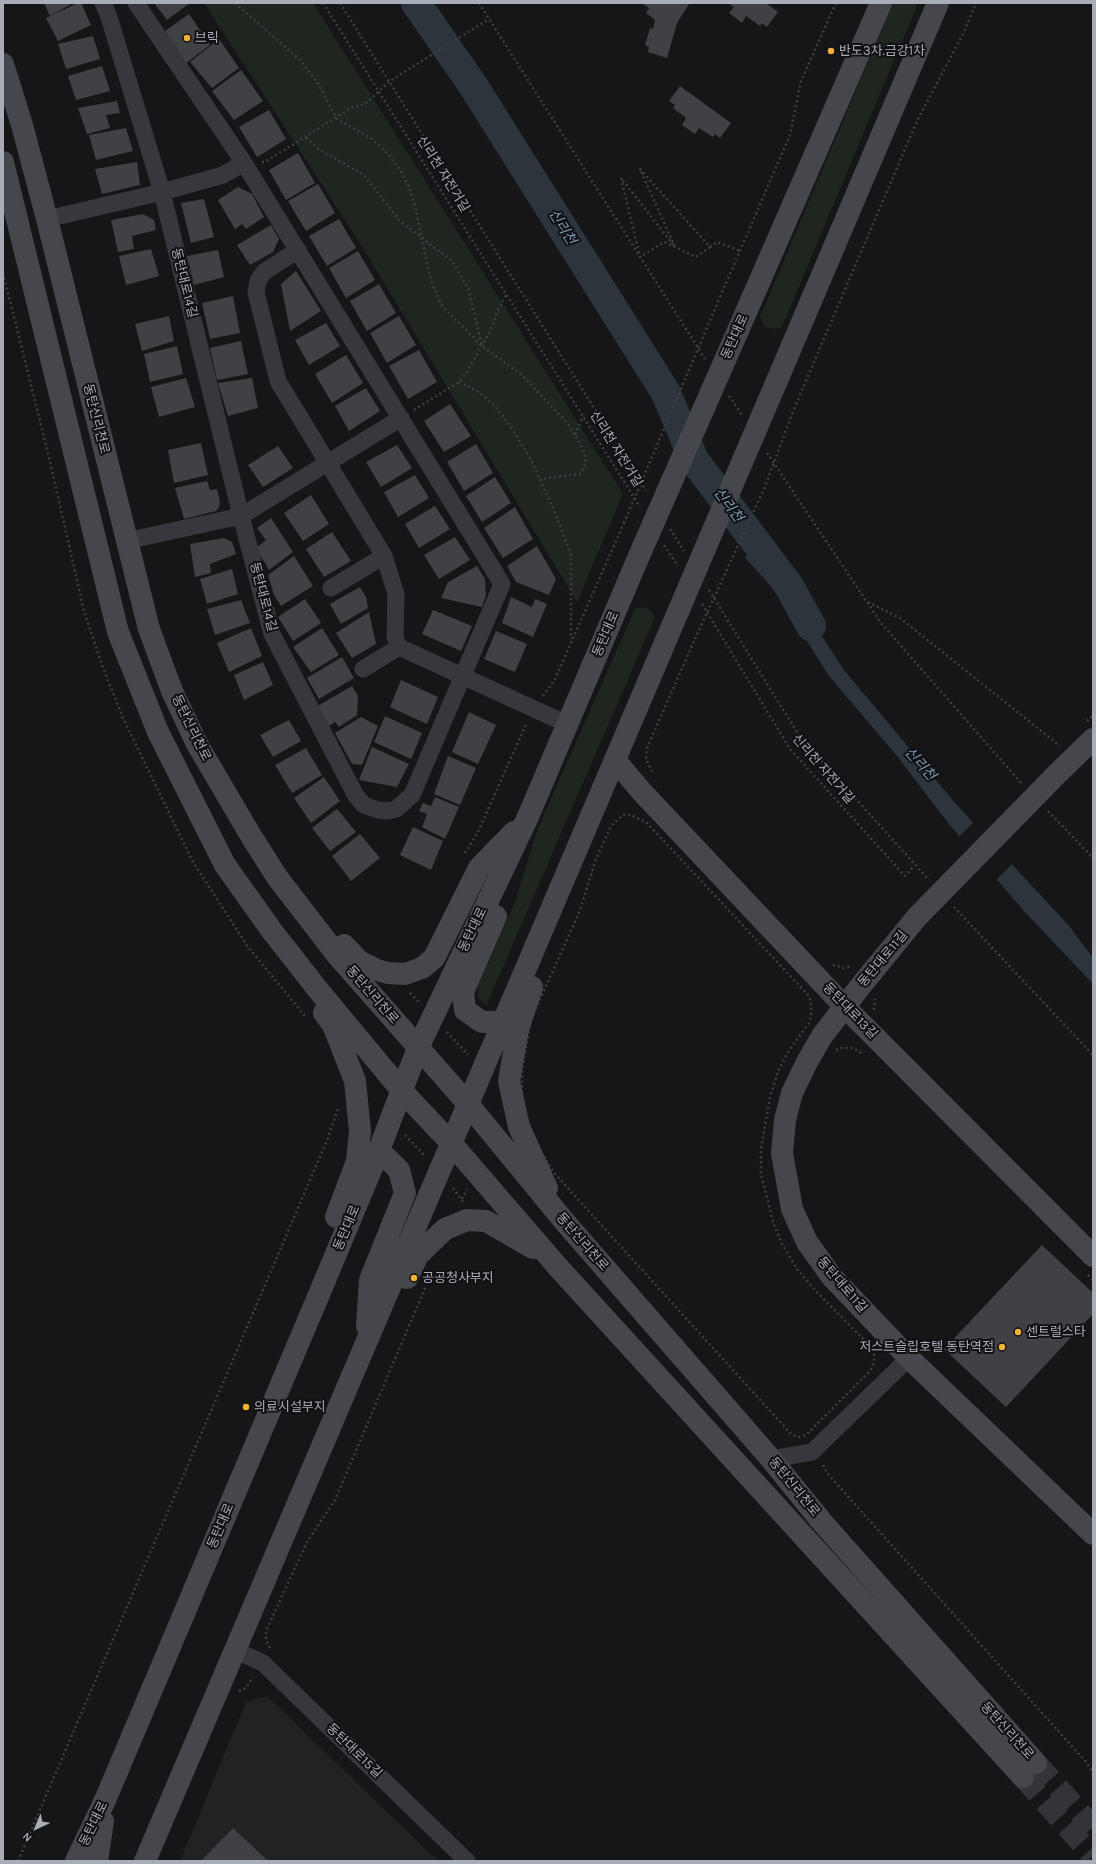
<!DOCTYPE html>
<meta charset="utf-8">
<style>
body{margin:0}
#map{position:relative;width:1096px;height:1864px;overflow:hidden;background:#161618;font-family:Karla,sans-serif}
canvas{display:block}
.frame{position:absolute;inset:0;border:4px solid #a8adb8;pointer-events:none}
.north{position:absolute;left:16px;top:1808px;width:40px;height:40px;-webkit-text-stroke:3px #111113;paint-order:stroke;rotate:224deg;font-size:11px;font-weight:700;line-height:16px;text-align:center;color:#a8adb8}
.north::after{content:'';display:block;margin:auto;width:14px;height:18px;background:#a8adb8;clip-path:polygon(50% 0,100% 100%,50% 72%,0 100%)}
</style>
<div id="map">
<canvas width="1096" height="1864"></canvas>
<div class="frame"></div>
<div class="north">N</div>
</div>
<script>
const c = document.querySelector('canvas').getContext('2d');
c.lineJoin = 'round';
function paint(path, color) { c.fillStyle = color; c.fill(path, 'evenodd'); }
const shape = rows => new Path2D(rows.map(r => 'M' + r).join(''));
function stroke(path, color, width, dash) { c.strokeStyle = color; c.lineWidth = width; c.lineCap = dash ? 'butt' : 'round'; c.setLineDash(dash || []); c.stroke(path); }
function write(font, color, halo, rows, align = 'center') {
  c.font = font + ' Karla,"Noto Sans KR",sans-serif'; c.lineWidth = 4; c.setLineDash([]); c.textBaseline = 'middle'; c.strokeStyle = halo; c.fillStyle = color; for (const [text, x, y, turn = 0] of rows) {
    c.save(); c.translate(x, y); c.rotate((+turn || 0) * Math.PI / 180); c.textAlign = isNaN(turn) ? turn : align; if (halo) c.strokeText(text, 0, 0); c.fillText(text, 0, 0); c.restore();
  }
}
paint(shape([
 [267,1696,438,1861,180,1861,246,1702]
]), '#222225');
paint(shape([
 [204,3,313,3,623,494,577,602,363,248],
 [893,3,918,3,782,327,774,329,765,327,760,317],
 [644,607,650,610,655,617,486,1006,478,997,478,986,515,902,538,828,635,609]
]), '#1e261f');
paint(shape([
 [703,488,789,586,844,670,956,804,1070,927,1093,958,1093,984,1024,911,948,823,897,756,829,676,776,592,694,501]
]), '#2c353c');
paint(shape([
 [702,487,705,487,752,541,744,560,693,502],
 [975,821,1013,863,995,881,958,838]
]), '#161618');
stroke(shape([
 [416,3,474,87,666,393,694,460,789,586,811,626]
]), '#2c353c', 30);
paint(shape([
 [44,3,73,3,50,16],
 [78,3,81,3,91,25,58,41,46,18],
 [154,3,190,3,167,20],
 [641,3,689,4,677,23,667,58,648,52,649,47,645,45,650,28,653,29,655,20,646,13,649,8],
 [728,3,766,3,778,12,767,27,762,23,760,26,746,16,742,23,729,13,734,7],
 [189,14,210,45,185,64,165,31],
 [93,36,100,59,66,69,58,44],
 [219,39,239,68,212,88,190,62],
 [102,66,110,91,76,100,68,76],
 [241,70,263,101,234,120,212,91],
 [680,86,731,123,720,138,715,134,713,137,699,128,695,134,682,125,686,118,673,108,675,105,669,101],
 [117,101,120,113,106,115,110,128,87,134,78,108],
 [269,110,286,139,257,157,239,127],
 [126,128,133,151,96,160,89,135],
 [298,153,315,183,286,200,269,170],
 [137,162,140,185,102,194,95,169],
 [318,184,335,213,306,231,288,201],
 [238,187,252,194,264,217,246,229,242,224,235,229,218,200],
 [204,199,214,237,191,243,181,203],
 [143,214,154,220,156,230,132,236,134,249,118,252,111,220],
 [339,219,356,248,327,266,309,236],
 [271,225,279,239,273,252,250,265,237,245],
 [151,249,159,276,126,285,119,256],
 [218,250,224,277,194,285,187,256],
 [358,251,375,280,346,298,329,268],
 [296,271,321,311,290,331,281,284],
 [379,284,396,313,367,331,350,301],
 [233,296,240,333,210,339,202,303],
 [169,316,174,341,142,351,135,324],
 [399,316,416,345,387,363,370,333],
 [326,323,340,346,309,365,295,340],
 [241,341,248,374,217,380,210,348],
 [177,346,183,374,150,382,144,354],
 [419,350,437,382,408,399,389,366],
 [346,355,363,383,332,403,315,374],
 [186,378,195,407,159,417,151,387],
 [252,378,258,408,228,416,218,383],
 [366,388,380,411,349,431,335,406],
 [450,404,471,436,444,452,424,421],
 [201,443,208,475,174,483,168,450],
 [476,444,493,473,464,491,447,462],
 [397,445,412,468,381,487,366,462],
 [278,446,293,468,263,487,248,465],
 [415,475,429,498,398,517,384,492],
 [495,477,511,503,482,522,466,496],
 [207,481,210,490,217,489,220,502,219,507,216,511,184,519,175,488],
 [311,495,329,524,303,541,284,513],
 [435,506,450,529,419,548,405,524],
 [515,507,533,539,503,558,484,528],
 [271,518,293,552,269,570,256,548,266,540,257,528],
 [332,532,351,561,324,577,306,549],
 [455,537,470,560,439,579,424,555],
 [224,538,232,542,236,554,210,564,211,573,195,577,190,544],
 [537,546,556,579,549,595,516,582,507,566],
 [294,556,313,586,281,606,274,595,268,575],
 [477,566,485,579,486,595,482,607,441,598,448,582],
 [232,569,238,594,207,604,200,579],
 [360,587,366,597,368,608,341,624,330,604],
 [511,597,532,607,535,599,547,604,533,637,502,623],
 [305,599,321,623,293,641,278,617],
 [241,600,250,623,215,635,207,609],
 [433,610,472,626,461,651,422,634],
 [369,612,376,644,352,658,336,633],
 [251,628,262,656,229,672,217,643],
 [322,628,339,655,311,672,293,647],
 [496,631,527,644,515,672,484,659],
 [342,657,354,678,319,699,307,678],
 [263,662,273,685,244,700,234,675],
 [401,680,438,697,427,724,390,707],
 [352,686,358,696,357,715,339,727,335,722,328,727,316,707],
 [469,712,496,725,478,764,452,752],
 [385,716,422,733,411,759,374,742],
 [361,717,378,726,362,765,352,764,335,733],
 [289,720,301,741,273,757,260,735],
 [372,747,409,764,397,787,359,780],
 [306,748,322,775,292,793,275,765],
 [448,756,476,768,460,805,434,794],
 [324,777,340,801,311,823,294,798],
 [435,797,459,807,445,839,422,827,427,814,419,811,423,803,431,806],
 [337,809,356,832,330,851,312,828],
 [413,827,443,841,431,870,400,855],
 [360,834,380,858,351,881,332,856],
 [1042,1245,1093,1293,1093,1314,1006,1407,944,1349],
 [233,1828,268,1861,201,1861]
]), '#404145');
stroke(shape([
 [1036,1763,1093,1827],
 [1023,1777,1093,1856]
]), '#333438', 22, [22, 11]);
stroke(shape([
 [235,3,300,60,317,82,337,119,372,139,387,153,401,171,409,187,415,206,431,281,442,306,482,346,523,376,568,424,580,443,586,458,584,468,580,474,540,479],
 [323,3,640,507],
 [340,3,646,491],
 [479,3,705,359],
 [306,138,320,150,364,175,400,221,452,261,468,288,482,346],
 [262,162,265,162,351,108,365,104,390,81,489,19],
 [710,247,696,257,664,242,640,257,621,178,675,247,640,169,710,247,717,242,740,251],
 [3,273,48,453,84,611,103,668,123,718,193,862,248,947,305,1016],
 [720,297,790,135,801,81,836,3],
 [459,382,477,391,494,405,509,424,530,458,556,515,571,555,571,639],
 [729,396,742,415],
 [794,409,917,121,963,34,976,3],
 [414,410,459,382,467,372,491,330,497,312,506,295],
 [575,435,583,416],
 [767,453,881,623,1022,784],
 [670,529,684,551],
 [664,545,678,566],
 [709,590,800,737,929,880],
 [868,602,900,618,1060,746],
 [702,604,790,749,905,876,915,865],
 [543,696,555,679,624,523],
 [1087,721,1093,715],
 [652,772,646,759,647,748,695,639],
 [1048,811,1093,858],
 [623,815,630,815,646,822,808,995,811,1001,811,1016,809,1023,788,1052,778,1071,770,1097,761,1149,761,1174,773,1222,782,1244,797,1269,814,1289,870,1346,875,1357,873,1366,869,1372,806,1435,799,1437,792,1435,556,1175,538,1148,526,1115,522,1098,522,1070,531,1019,579,913,595,862,611,826,623,815],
 [465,853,478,832,527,722],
 [954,907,1093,1055],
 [833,965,844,968,851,966],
 [410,993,419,1002],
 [874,1010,875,999],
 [447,1032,468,1055],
 [836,1050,841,1048,853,1048,863,1054],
 [405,1135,425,1156],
 [453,1188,463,1202],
 [462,1199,467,1189],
 [1088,1275,1093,1280],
 [823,1465,827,1473,1086,1762,1093,1772],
 [270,1648,266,1640,266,1631,307,1542,335,1500,426,1286],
 [239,1691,246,1688,253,1677],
 [18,1861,328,1138,338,1109]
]), '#3d3f44', 2.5, [2, 3]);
stroke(shape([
 [103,3,109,17,162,192,241,516,272,634,356,796,364,805,378,810,388,811,396,809,412,795,502,584,244,163,136,3],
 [47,219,162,192,223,175,244,163],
 [298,250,264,272,258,281,256,292,278,381,384,556,396,594,395,637,399,647,567,724],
 [126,541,241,516,401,418],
 [331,588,384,556],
 [363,669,399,647],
 [771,1459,812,1452,909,1358],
 [235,1650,263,1663,467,1861]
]), '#37383d', 17);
stroke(shape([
 [3,64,22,125,47,219,149,629,172,691,197,744,251,836,277,877,337,955,468,1104,564,1221,771,1459,822,1522,1036,1763],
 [3,162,118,632,158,732,225,865,272,931,319,991,402,1091,451,1143,557,1266,1023,1777],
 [740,326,881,3],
 [776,383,938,3],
 [615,760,642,792,845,1007,1093,1256],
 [1057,774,1093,739],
 [496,916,463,992,465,1010,482,1022,503,1022],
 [917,917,863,983,822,1036,807,1062,792,1093,785,1120,782,1153,792,1209,807,1242,832,1277,909,1358,1093,1534],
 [344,945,359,961,377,970,388,973,405,974,422,968,434,958,479,868,514,832],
 [532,987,518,1029,509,1081,519,1127,547,1188],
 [324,1013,333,1025,355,1081,360,1131,357,1161,336,1217],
 [407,1278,418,1255,445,1229,467,1220,486,1221,533,1248],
 [367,1326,370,1280,405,1193,399,1170,387,1158,376,1158],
 [76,1861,106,1798,315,1304,376,1158,418,1048,527,819,642,549],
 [97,1861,103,1821],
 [145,1861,678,612]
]), '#45474d', 22);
stroke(shape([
 [624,523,720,297],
 [695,639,764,489,794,409]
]), '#3d3f44', 2.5, [2, 3]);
stroke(shape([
 [642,549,740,326],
 [678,612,776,383],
 [917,917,1057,774]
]), '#45474d', 22);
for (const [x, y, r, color] of [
 [187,38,4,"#f2b134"],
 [831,51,4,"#f2b134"],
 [414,1278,4,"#f2b134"],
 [1018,1332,4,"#f2b134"],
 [1002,1347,4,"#f2b134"],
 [246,1407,4,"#f2b134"]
]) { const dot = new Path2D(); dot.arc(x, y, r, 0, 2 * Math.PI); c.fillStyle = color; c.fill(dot); stroke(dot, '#111113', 1.5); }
write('13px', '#a8adb8', '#111113', [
 ["브릭",195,38],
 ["반도3차.금강1차",839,51],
 ["공공청사부지",422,1278],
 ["센트럴스타",1026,1332],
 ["저스트슬립호텔 동탄역점",994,1347,"right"],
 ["의료시설부지",254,1407]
], 'left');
write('13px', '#a8adb8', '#111113', [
 ["신리천 자전거길",443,174,58],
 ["동탄대로14길",184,283,76],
 ["동탄대로",735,337,-66],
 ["동탄신리천로",96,419,76],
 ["신리천 자전거길",616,449,58],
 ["동탄대로14길",263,597,75],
 ["동탄대로",606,634,-67],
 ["동탄신리천로",191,728,64],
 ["신리천 자전거길",823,769,49],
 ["동탄대로",473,930,-64],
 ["동탄대로11길",883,959,-50],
 ["동탄신리천로",372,995,49],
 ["동탄대로13길",850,1011,46],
 ["동탄대로",347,1228,-67],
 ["동탄신리천로",582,1242,49],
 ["동탄대로11길",842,1285,49],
 ["동탄신리천로",794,1487,51],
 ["동탄대로",221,1526,-67],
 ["동탄신리천로",1007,1731,48],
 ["동탄대로15길",354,1751,44],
 ["동탄대로",94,1824,-64]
]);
write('italic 14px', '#7f9bb3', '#111113', [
 ["신리천",562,227,58],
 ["신리천",728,505,53],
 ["신리천",920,764,48]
]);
</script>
